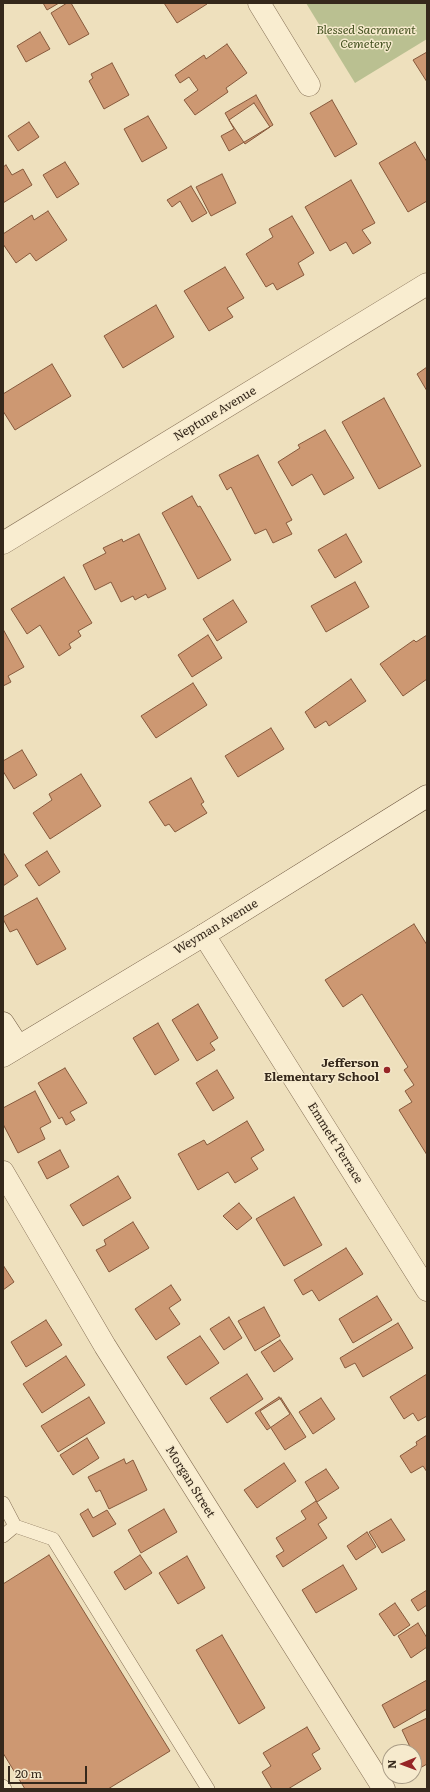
<!DOCTYPE html>
<style>
body{margin:0}
#map{position:relative;width:430px;height:1792px;overflow:hidden;background:#eee0bd;font-family:Literata,serif}
canvas{display:block}
.frame{position:absolute;inset:0;border:4px solid #35281b;pointer-events:none}
.north{position:absolute;left:382px;top:1744px;width:40px;height:40px;box-sizing:border-box;background:#f6eacd;border:1px solid #a99c86;border-radius:50%;rotate:269deg;font-size:11px;font-weight:700;line-height:16px;text-align:center;color:#35281b}
.north::after{content:'';display:block;margin:auto;width:14px;height:18px;background:#962526;clip-path:polygon(50% 0,100% 100%,50% 72%,0 100%)}
.scale{position:absolute;left:8px;top:1766px;width:79px;height:18px;box-sizing:border-box;border:2px solid #35281b;border-top:0;padding-left:5px;font-size:12px;line-height:14px;white-space:nowrap;color:#35281b;-webkit-text-stroke:3px #f6eacd;paint-order:stroke}
</style>
<div id="map">
<canvas width="430" height="1792"></canvas>
<div class="frame"></div>
<div class="north">N</div>
<div class="scale">20 m</div>
</div>
<script>
const c = document.querySelector('canvas').getContext('2d');
c.lineJoin = 'round';
function paint(path, color) { c.fillStyle = color; c.fill(path, 'evenodd'); }
const shape = rows => new Path2D(rows.map(r => 'M' + r).join(''));
function stroke(path, color, width, dash) { c.strokeStyle = color; c.lineWidth = width; c.lineCap = dash ? 'butt' : 'round'; c.setLineDash(dash || []); c.stroke(path); }
function write(font, color, halo, rows, align = 'center') {
  c.font = font + ' Literata,serif'; c.lineWidth = 3; c.setLineDash([]); c.textBaseline = 'middle'; c.strokeStyle = halo; c.fillStyle = color; for (const [text, x, y, turn = 0] of rows) {
    c.save(); c.translate(x, y); c.rotate((+turn || 0) * Math.PI / 180); c.textAlign = isNaN(turn) ? turn : align; if (halo) c.strokeText(text, 0, 0); c.fillText(text, 0, 0); c.restore();
  }
}
paint(shape([
 [306,3,427,3,427,39,355,83]
]), '#bac091');
const building = shape([
 [43,3,59,3,47,10,43,3],
 [67,3,71,3,89,34,69,45,51,13,67,3],
 [164,3,206,3,207,4,177,23,164,3],
 [40,32,50,49,26,62,17,46,40,32],
 [227,44,247,73,226,88,228,92,195,115,184,100,198,90,189,77,180,83,175,75,204,55,206,59,227,44],
 [427,52,427,82,413,60,427,52],
 [112,63,129,95,104,109,89,81,93,78,91,74,112,63],
 [256,95,273,125,229,151,221,136,234,129,225,113,256,95],
 [332,100,357,144,335,157,310,113,332,100],
 [254,103,270,127,245,144,229,120,254,103],
 [148,116,167,148,142,162,124,129,148,116],
 [29,122,39,137,18,151,8,136,29,122],
 [415,142,427,162,427,201,408,212,379,163,415,142],
 [65,162,79,184,57,198,43,175,65,162],
 [6,165,12,175,23,169,32,185,3,203,3,167,6,165],
 [222,174,236,203,211,216,196,187,222,174],
 [351,180,375,223,362,230,371,243,353,254,346,242,330,251,305,207,351,180],
 [191,186,207,213,192,222,180,201,172,207,167,200,191,186],
 [48,211,67,240,36,261,30,253,16,263,3,244,3,234,32,215,34,220,48,211],
 [292,216,314,253,298,263,304,275,277,290,273,283,266,287,246,254,273,237,269,229,292,216],
 [225,267,244,298,227,308,233,317,209,331,184,291,225,267],
 [156,305,174,337,123,368,104,336,156,305],
 [52,364,71,396,15,430,3,411,3,394,52,364],
 [427,367,427,391,417,374,427,367],
 [384,398,421,466,379,489,342,422,384,398],
 [325,430,354,478,324,495,312,474,292,486,278,462,300,448,298,445,325,430],
 [258,455,292,520,286,523,292,534,273,543,266,529,255,534,231,487,227,490,219,475,258,455],
 [192,496,198,507,200,506,231,560,198,579,162,513,192,496],
 [139,534,166,589,148,598,146,594,135,600,133,596,121,602,111,582,95,590,83,565,106,553,103,548,122,539,123,542,139,534],
 [346,534,362,562,335,578,318,550,346,534],
 [64,577,92,623,78,631,81,636,69,644,71,648,59,656,40,625,27,634,11,609,64,577],
 [355,582,369,607,326,632,311,606,355,582],
 [233,600,247,622,217,641,203,619,233,600],
 [3,629,24,667,8,676,11,682,3,686,3,629],
 [208,635,222,658,192,677,178,655,208,635],
 [427,635,427,679,403,696,380,664,414,640,416,642,427,635],
 [351,679,366,701,329,726,326,721,315,728,305,712,351,679],
 [193,683,207,705,156,738,141,716,193,683],
 [271,728,284,749,238,777,225,756,271,728],
 [22,750,37,775,14,789,3,771,3,761,22,750],
 [81,774,101,806,50,839,33,813,52,800,49,794,81,774],
 [191,778,204,802,201,804,207,813,175,832,169,824,165,826,149,802,191,778],
 [47,851,60,872,39,886,25,865,47,851],
 [3,852,18,876,3,886,3,852],
 [37,898,66,949,37,965,17,929,10,932,3,919,3,917,37,898],
 [414,924,427,945,427,1155,399,1110,412,1102,405,1091,414,1085,404,1070,408,1067,362,994,343,1007,325,980,414,924],
 [198,1004,218,1038,210,1043,215,1050,197,1061,172,1020,198,1004],
 [158,1023,179,1060,155,1075,133,1038,158,1023],
 [65,1068,87,1103,70,1112,75,1120,66,1125,62,1117,59,1119,38,1083,65,1068],
 [217,1070,234,1098,213,1111,196,1083,217,1070],
 [35,1091,51,1122,40,1128,45,1139,18,1153,3,1124,3,1108,35,1091],
 [247,1121,264,1150,251,1158,258,1169,235,1183,228,1172,198,1190,178,1154,204,1140,207,1145,247,1121],
 [60,1150,69,1167,47,1179,38,1162,60,1150],
 [118,1176,131,1198,83,1226,70,1205,118,1176],
 [294,1197,322,1245,284,1266,256,1219,294,1197],
 [239,1203,252,1218,237,1230,223,1216,239,1203],
 [133,1222,149,1248,109,1272,96,1250,106,1245,104,1240,133,1222],
 [346,1248,363,1274,319,1301,312,1290,303,1295,294,1280,346,1248],
 [3,1265,14,1282,3,1290,3,1265],
 [171,1285,181,1300,169,1308,180,1324,156,1340,135,1309,171,1285],
 [377,1296,392,1320,353,1343,339,1319,377,1296],
 [264,1307,280,1336,255,1351,238,1321,264,1307],
 [229,1317,242,1338,224,1350,210,1329,229,1317],
 [46,1320,62,1345,26,1367,11,1342,46,1320],
 [398,1323,413,1348,363,1377,355,1363,345,1368,340,1358,398,1323],
 [200,1336,219,1363,186,1385,167,1357,200,1336],
 [280,1340,293,1359,274,1372,261,1352,280,1340],
 [66,1356,85,1385,42,1413,23,1384,66,1356],
 [247,1374,263,1399,227,1423,210,1398,247,1374],
 [427,1374,427,1416,418,1421,413,1413,404,1419,390,1397,427,1374],
 [89,1397,105,1423,58,1452,41,1426,89,1397],
 [279,1397,290,1414,267,1430,255,1413,279,1397],
 [281,1398,306,1437,285,1450,260,1411,281,1398],
 [321,1398,335,1419,313,1434,299,1412,321,1398],
 [427,1435,427,1472,423,1466,411,1473,400,1456,417,1445,416,1442,427,1435],
 [87,1438,99,1458,73,1475,60,1455,87,1438],
 [124,1459,126,1464,133,1460,147,1490,109,1509,100,1490,96,1492,88,1477,124,1459],
 [284,1463,296,1481,257,1508,244,1490,284,1463],
 [326,1469,339,1488,317,1502,305,1482,326,1469],
 [316,1501,327,1518,318,1524,327,1538,283,1567,276,1556,284,1551,276,1538,306,1519,301,1511,316,1501],
 [88,1509,93,1518,107,1510,116,1524,93,1537,80,1514,88,1509],
 [164,1509,177,1532,141,1553,128,1530,164,1509],
 [391,1519,405,1540,382,1553,369,1532,391,1519],
 [367,1532,376,1547,356,1560,347,1546,367,1532],
 [49,1555,170,1751,108,1789,25,1789,3,1753,3,1584,49,1555],
 [140,1555,152,1573,125,1590,114,1572,140,1555],
 [187,1556,205,1588,178,1604,159,1573,187,1556],
 [343,1565,357,1589,316,1613,302,1590,343,1565],
 [427,1590,427,1605,418,1611,411,1600,427,1590],
 [395,1603,410,1625,394,1636,379,1614,395,1603],
 [418,1623,427,1638,427,1647,411,1658,398,1636,418,1623],
 [222,1635,265,1708,239,1724,196,1650,222,1635],
 [427,1680,427,1709,394,1728,382,1705,427,1680],
 [427,1718,427,1764,420,1768,402,1730,427,1718],
 [307,1727,320,1749,312,1754,321,1769,288,1789,272,1789,262,1772,271,1766,263,1753,307,1727]
]);
paint(building, '#cd9872');
stroke(building, '#86593c', 1);
const lane = shape([
 [3,1503,15,1526,53,1539,208,1789],
 [3,1536,15,1526],
 [3,1786,5,1789]
]);
const street = shape([
 [259,3,309,85],
 [3,543,427,284],
 [204,935,427,1290],
 [3,1172,105,1346,384,1789]
]);
const secondary = shape([
 [3,1023,18,1046],
 [3,1056,204,935,427,796]
]);
stroke(lane, '#867056', 14);
stroke(street, '#867056', 23);
stroke(secondary, '#68513a', 23);
stroke(lane, '#f9edd0', 13);
stroke(street, '#f9edd0', 22);
stroke(secondary, '#f9edd0', 22);
for (const [x, y, r, color] of [
 [387,1070,4,"#962526"]
]) { const dot = new Path2D(); dot.arc(x, y, r, 0, 2 * Math.PI); c.fillStyle = color; c.fill(dot); stroke(dot, '#f6eacd', 1.5); }
write('italic 12px', '#455221', '#f6eacd', [
 ["Blessed Sacrament",366,30],
 ["Cemetery",366,44]
]);
write('12px', '#35281b', '#f6eacd', [
 ["Neptune Avenue",215,414,-31],
 ["Weyman Avenue",216,927,-31],
 ["Emmett Terrace",335,1143,58],
 ["Morgan Street",190,1482,58]
]);
write('bold 12px', '#35281b', '#f6eacd', [
 ["Jefferson",379,1063],
 ["Elementary School",379,1077]
], 'right');
</script>
